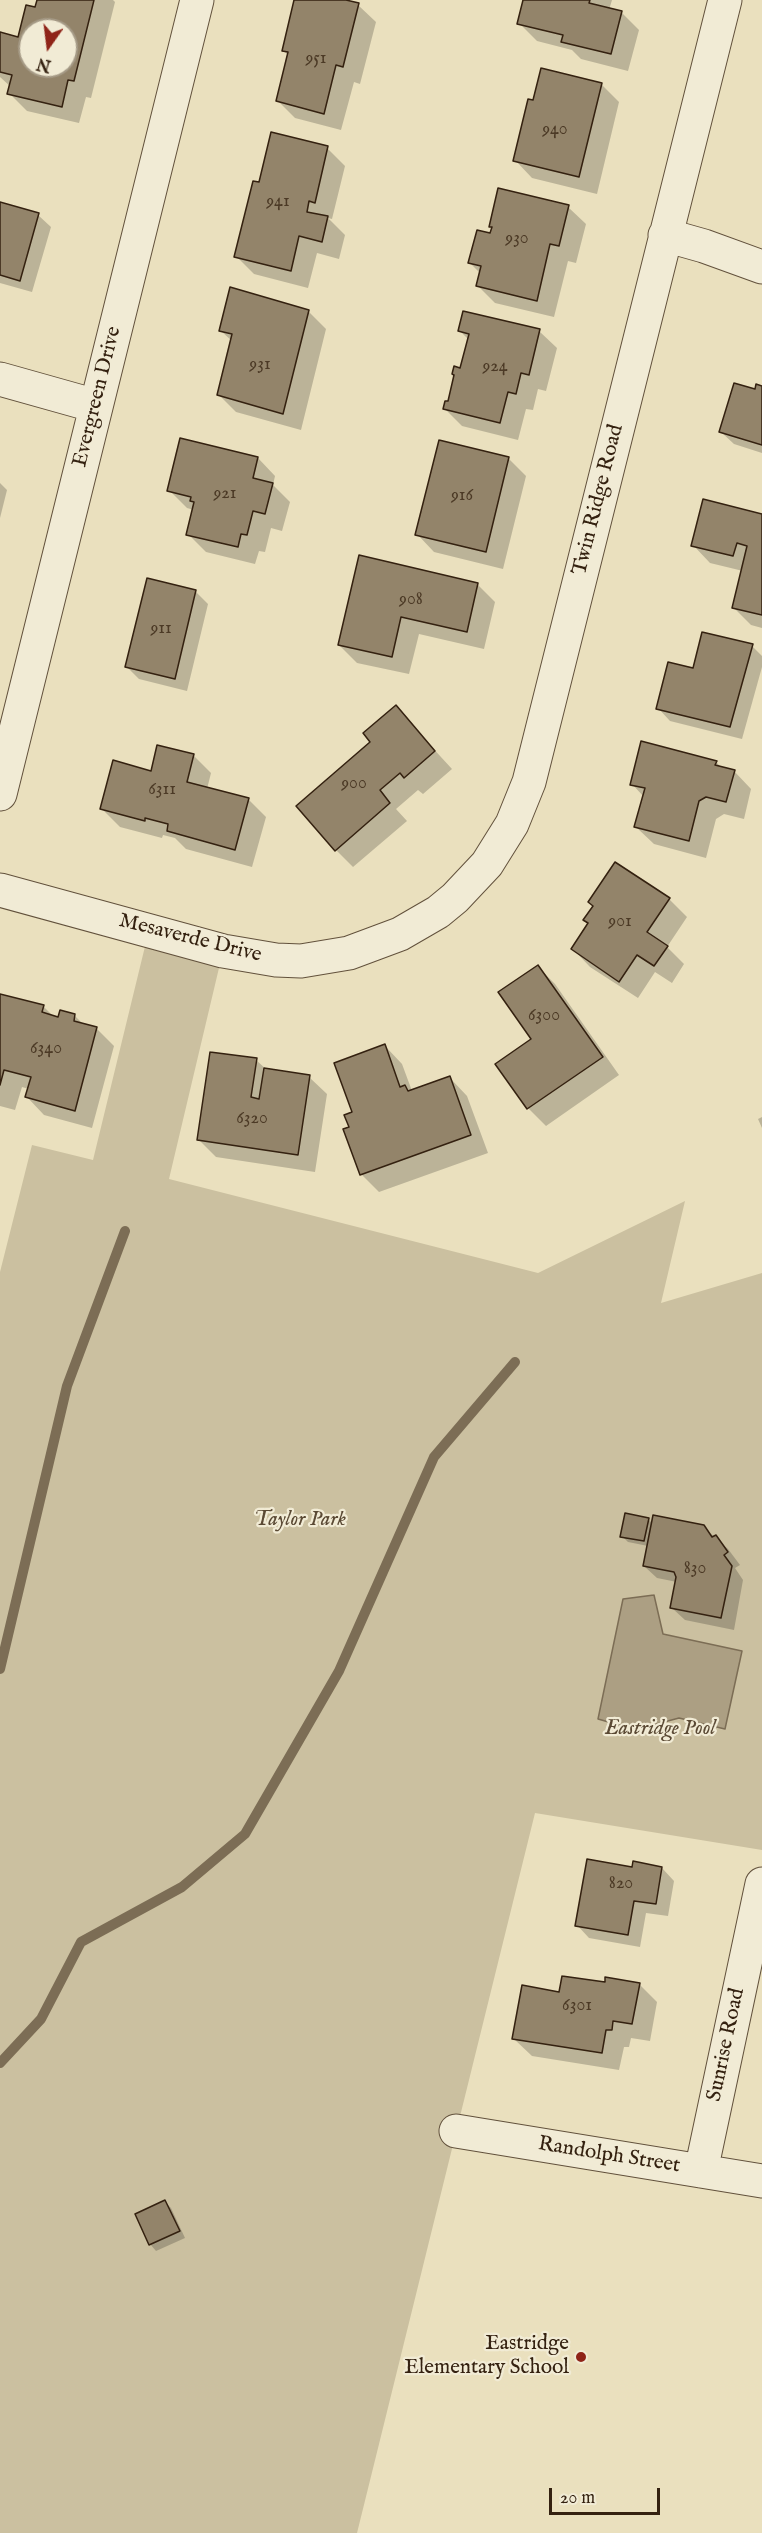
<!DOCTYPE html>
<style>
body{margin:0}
#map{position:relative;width:762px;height:2533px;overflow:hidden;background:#eae0be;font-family:"IM FELL English",serif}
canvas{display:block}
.north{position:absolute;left:18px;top:18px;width:60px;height:60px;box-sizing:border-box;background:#f1ebd5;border:2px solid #a59a86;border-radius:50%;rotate:194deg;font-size:16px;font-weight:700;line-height:24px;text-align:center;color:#342110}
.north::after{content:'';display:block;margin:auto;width:21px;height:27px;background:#8f2418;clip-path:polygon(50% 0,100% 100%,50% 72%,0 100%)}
.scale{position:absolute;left:549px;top:2488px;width:111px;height:27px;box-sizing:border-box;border:3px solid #342110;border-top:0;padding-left:8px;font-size:18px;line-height:21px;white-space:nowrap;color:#342110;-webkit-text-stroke:4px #f1ebd5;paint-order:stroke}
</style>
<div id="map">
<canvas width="762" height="2533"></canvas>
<div class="north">N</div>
<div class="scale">20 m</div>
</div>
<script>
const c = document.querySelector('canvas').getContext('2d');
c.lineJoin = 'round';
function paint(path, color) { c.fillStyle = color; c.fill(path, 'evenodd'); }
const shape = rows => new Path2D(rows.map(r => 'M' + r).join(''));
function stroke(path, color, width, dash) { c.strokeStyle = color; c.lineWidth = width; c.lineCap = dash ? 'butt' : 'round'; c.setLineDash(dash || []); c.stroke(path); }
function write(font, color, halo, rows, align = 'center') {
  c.font = font + ' "IM FELL English",serif'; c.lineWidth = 4.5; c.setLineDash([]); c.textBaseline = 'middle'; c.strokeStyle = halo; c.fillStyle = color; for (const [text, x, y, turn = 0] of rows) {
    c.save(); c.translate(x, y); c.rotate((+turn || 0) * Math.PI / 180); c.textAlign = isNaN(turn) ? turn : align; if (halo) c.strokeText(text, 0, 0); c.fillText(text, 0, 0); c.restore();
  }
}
paint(shape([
 [149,930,223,951,169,1179,538,1273,685,1201,661,1303,762,1273,762,1850,535,1813,357,2533,0,2533,0,1272,32,1145,93,1160]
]), '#cbc0a0');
const water = shape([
 [654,1595,663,1634,742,1651,725,1729,679,1718,653,1725,619,1725,598,1719,623,1599,654,1595]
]);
paint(water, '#ac9f83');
stroke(water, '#7c6d55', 1.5);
paint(shape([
 [38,0,113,0,115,2,91,98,86,97,79,123,27,111,9,93,11,87,0,77,0,37,19,39,36,9],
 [30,30,66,30,66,66,30,66],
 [296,0,340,0,358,5,376,22,360,84,354,82,341,130,295,118,278,101,289,56,283,50],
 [525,0,612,0,609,10,621,12,639,30,628,71,581,59,572,50,537,41,519,23],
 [601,84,619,102,597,194,532,178,515,160,535,102],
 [327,148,345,166,332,219,328,218,345,235,339,259,317,253,308,288,254,274,236,256,260,184],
 [0,204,38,215,51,227,32,292,0,283],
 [568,207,586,224,576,263,568,261,554,317,495,303,477,285,480,273,470,263,491,235,493,228,491,226],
 [308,311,326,329,301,430,236,412,219,395,232,341,221,331],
 [459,330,539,331,557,348,546,391,538,389,533,410,526,409,518,440,462,426,445,409,449,403,461,369,469,340],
 [762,388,762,453,734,444,721,432,756,390],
 [181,440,258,458,275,476,273,485,290,502,282,531,271,528,265,552,259,551,255,564,206,552,188,534,194,510,187,508,169,490],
 [440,441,509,459,526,476,503,569,434,552,417,534],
 [0,483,7,490,0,518],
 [762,516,762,628,751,625,733,607,743,571,710,563,693,545],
 [360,557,478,585,495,602,484,649,419,634,409,674,357,663,339,645],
 [196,592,208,604,187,691,139,679,127,667],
 [752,646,762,656,762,667,742,739,670,721,658,708,694,670],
 [396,708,452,769,423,794,418,790,396,809,407,821,353,867,336,850,372,742],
 [193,755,211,773,207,789,248,799,266,817,252,867,186,849,175,838,163,835,162,838,120,827,102,809],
 [716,762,722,768,734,771,751,789,744,819,724,814,716,819,706,858,654,844,636,827,644,797,632,784],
 [616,864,669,899,687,917,667,947,684,964,672,983,655,972,638,998,590,967,573,949,589,924,594,906],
 [538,967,555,984,619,1075,546,1126,528,1108],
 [0,995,43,1006,54,1017,59,1019,74,1015,84,1025,97,1029,114,1046,92,1128,44,1115,27,1097,29,1089,22,1087,15,1110,0,1106],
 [385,1046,402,1064,412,1091,450,1078,467,1096,488,1153,379,1192,361,1174,351,1128,354,1113],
 [256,1060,267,1070,309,1077,327,1094,315,1172,216,1157,199,1140],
 [762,1117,762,1128,758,1119],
 [648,1519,653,1524,703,1527,728,1549,740,1565,735,1568,743,1580,734,1630,685,1620,672,1608,677,1582,657,1578,644,1566,648,1546,628,1542,622,1536],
 [633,1868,662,1868,674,1881,668,1916,646,1913,640,1947,589,1938,577,1925],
 [606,1984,639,1984,657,2002,650,2041,631,2038,629,2047,624,2047,619,2070,532,2056,514,2039,560,1994],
 [165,2202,171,2208,185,2238,156,2251,150,2244]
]), '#0003');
stroke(shape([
 [0,1669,67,1386,125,1231],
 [0,2063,41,2019,81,1942,182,1887,245,1834,339,1671,434,1457,515,1362]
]), '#7c6d55', 10);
const building = shape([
 [37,0,94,0,74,81,68,80,62,107,7,94,12,75,0,72,0,32,18,37,26,5,35,7,37,0],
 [30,30,66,30,66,66,30,66,30,30],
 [294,0,346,0,359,3,343,67,336,65,324,114,276,101,288,52,282,51,294,0],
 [523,0,590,0,589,3,622,11,611,54,561,42,563,35,517,24,523,0],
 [541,68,602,83,579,177,513,161,528,99,533,100,541,68],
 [271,132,328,146,315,203,309,201,307,212,328,216,322,242,299,236,291,271,234,257,253,181,259,182,271,132],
 [498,188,569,205,559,246,550,244,537,301,476,286,481,266,468,263,477,230,490,233,492,227,489,227,498,188],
 [0,202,39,213,20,281,0,275,0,202],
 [230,287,309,310,283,414,217,395,232,334,219,331,230,287],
 [463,311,540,329,529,375,521,373,516,394,508,392,500,423,443,409,445,401,448,401,454,375,452,374,454,366,460,368,469,334,458,331,463,311],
 [734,383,755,389,756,384,762,386,762,445,719,432,734,383],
 [180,438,258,457,253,478,273,483,265,514,253,511,247,535,241,534,238,547,186,535,194,502,190,501,191,497,167,491,180,438],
 [439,440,509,457,486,552,415,535,439,440],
 [703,499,762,514,762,615,732,608,747,546,737,543,733,556,691,546,703,499],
 [359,555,478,583,467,632,401,617,392,657,338,645,359,555],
 [147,578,196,590,175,679,125,667,147,578],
 [702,632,753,644,730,727,656,709,668,662,693,668,702,632],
 [396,705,435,751,404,778,400,773,380,790,390,803,335,851,296,806,370,742,363,733,396,705],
 [641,741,717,761,715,765,735,770,726,802,706,797,699,801,689,841,634,827,645,788,630,785,641,741],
 [157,745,194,754,187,782,249,798,235,850,167,831,168,824,145,818,145,821,100,809,113,760,151,771,157,745],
 [615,862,670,898,647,932,668,946,654,966,637,955,619,982,571,949,588,923,583,920,593,906,588,902,615,862],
 [538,965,603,1057,527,1109,495,1064,531,1039,498,992,538,965],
 [0,994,44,1005,42,1012,58,1017,60,1010,75,1014,74,1021,97,1027,75,1111,25,1097,31,1077,4,1070,0,1085,0,994],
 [385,1044,400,1087,405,1085,408,1091,450,1076,471,1135,360,1175,343,1129,349,1127,344,1115,352,1112,334,1063,385,1044],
 [210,1052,257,1058,251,1097,259,1099,264,1068,310,1075,298,1155,197,1140,210,1052],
 [625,1513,649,1518,644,1541,620,1537,625,1513],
 [653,1515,704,1525,712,1537,716,1535,728,1552,724,1555,732,1566,721,1618,670,1608,676,1577,674,1572,643,1566,653,1515],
 [587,1859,632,1867,633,1861,662,1867,656,1904,634,1901,628,1935,575,1926,587,1859],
 [562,1976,605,1982,605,1977,640,1983,632,2024,613,2021,612,2030,606,2030,602,2053,512,2039,522,1985,559,1992,562,1976],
 [165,2200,180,2231,149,2245,135,2214,165,2200]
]);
paint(building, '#93846a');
stroke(building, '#342110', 1.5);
const minor = shape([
 [665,235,704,246,762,267],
 [0,379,96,406],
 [0,794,197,0],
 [0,890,223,951,276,960,301,961,349,953,400,934,438,912,455,898,487,864,512,824,529,782,725,0],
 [456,2131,762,2181],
 [701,2171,762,1884]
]);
stroke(minor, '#62513c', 35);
stroke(minor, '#f1ebd5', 33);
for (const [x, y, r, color] of [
 [581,2357,6,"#8f2418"]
]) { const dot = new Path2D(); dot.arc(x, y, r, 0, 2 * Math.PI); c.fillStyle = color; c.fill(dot); stroke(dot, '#f1ebd5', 2); }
write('18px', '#4c3a26', null, [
 ["951",316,59],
 ["940",555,130],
 ["941",278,202],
 ["930",517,239],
 ["931",260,365],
 ["924",495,367],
 ["921",225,494],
 ["916",462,496],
 ["908",411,600],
 ["911",161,629],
 ["900",354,784],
 ["6311",162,790],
 ["901",620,922],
 ["6300",544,1016],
 ["6340",46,1049],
 ["6320",252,1119],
 ["830",695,1569],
 ["820",621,1884],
 ["6301",577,2006]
]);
write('21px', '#342110', '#f1ebd5', [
 ["Evergreen Drive",98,397,-76],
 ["Twin Ridge Road",599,500,-76],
 ["Mesaverde Drive",190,939,14],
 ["Sunrise Road",727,2045,-78],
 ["Randolph Street",609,2156,9]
]);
write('italic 21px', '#5a4934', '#f1ebd5', [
 ["Taylor Park",300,1521],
 ["Eastridge Pool",660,1730]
]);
write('21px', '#342110', '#f1ebd5', [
 ["Eastridge",569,2345],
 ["Elementary School",569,2369]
], 'right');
</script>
